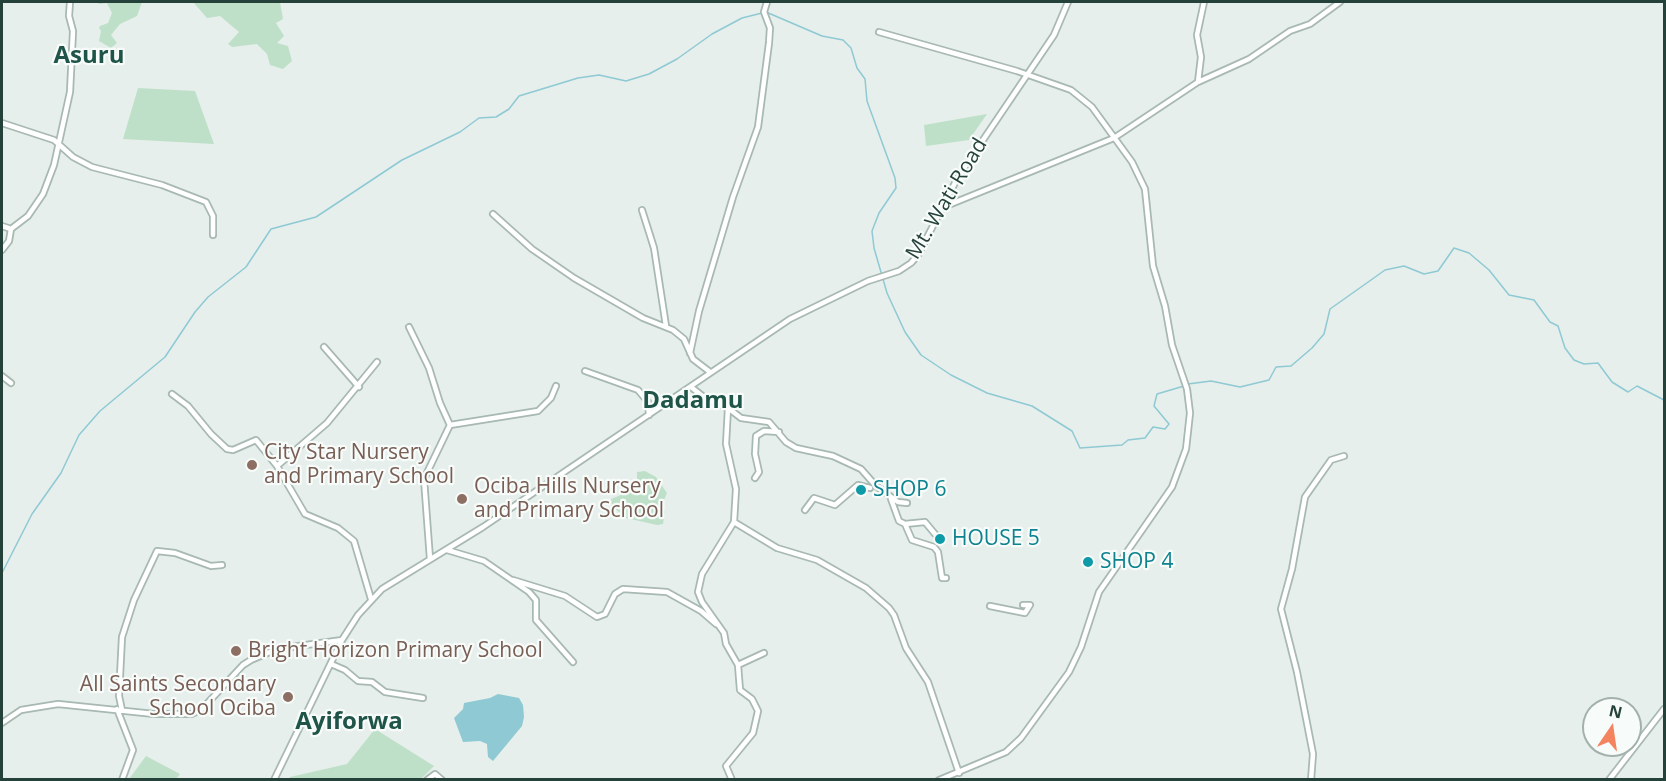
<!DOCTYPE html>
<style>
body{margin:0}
#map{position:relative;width:1666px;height:781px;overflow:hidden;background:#e6efeb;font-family:"Open Sans",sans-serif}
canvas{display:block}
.frame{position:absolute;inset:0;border:3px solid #24423a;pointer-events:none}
.north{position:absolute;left:1582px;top:697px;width:60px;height:60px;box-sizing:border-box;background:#f7fbf9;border:2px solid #a3b1ad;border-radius:50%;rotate:13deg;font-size:16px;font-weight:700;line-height:24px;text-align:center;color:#24423a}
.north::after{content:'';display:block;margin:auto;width:21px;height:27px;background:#f4845f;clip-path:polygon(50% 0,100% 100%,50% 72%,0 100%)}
</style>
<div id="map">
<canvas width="1666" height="781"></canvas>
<div class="frame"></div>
<div class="north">N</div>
</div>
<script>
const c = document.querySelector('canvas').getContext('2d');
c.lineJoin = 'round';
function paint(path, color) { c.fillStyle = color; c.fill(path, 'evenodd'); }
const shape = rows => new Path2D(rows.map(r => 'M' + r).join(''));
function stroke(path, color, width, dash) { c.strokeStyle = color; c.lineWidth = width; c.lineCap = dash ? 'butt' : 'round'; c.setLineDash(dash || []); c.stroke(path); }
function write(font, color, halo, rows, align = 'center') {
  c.font = font + ' "Open Sans",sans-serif'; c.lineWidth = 4.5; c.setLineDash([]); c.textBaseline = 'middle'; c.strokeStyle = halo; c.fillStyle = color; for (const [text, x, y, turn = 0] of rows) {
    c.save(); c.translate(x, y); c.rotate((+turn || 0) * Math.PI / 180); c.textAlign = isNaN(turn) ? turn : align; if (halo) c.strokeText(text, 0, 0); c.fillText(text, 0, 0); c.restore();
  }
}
paint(shape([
 [97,2,142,2,137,16,120,24,111,35,117,43,111,48,99,41,101,31,99,28,100,26,108,23,112,13,107,3,99,4],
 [193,2,280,2,283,19,276,23,284,36,277,43,288,46,292,61,283,69,270,65,267,54,257,44,232,47,228,44,239,32,220,16,207,18],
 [138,88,195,91,214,144,123,139],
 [987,114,969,140,926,146,924,125],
 [645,471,656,477,667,493,661,507,665,511,663,524,657,525,626,518,612,506,611,499,633,490,639,482,637,480,637,472],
 [375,729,434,766,421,779,289,779,290,777,347,764],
 [146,756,180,774,176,779,129,779]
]), '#bfe0c8');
paint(shape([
 [498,694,519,698,523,705,524,717,522,726,493,761,488,757,487,744,480,741,463,742,454,718,463,709,464,703,490,698]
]), '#8ec9d4');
stroke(shape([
 [766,12,822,36,843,40,851,48,857,68,865,79,867,101,895,178,896,188,879,213,872,231,874,248,887,293,905,332,921,355,951,375,987,393,1032,406,1072,431,1080,448,1122,445,1128,440,1145,438,1153,427,1165,429,1169,424,1154,406,1157,394,1184,386],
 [1188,384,1211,381,1240,387,1269,380,1276,367,1291,366,1312,348,1324,334,1330,309,1371,280,1385,270,1404,266,1424,274,1438,271,1454,248,1469,253,1489,270,1509,295,1534,300,1550,322,1558,326,1565,348,1574,360,1584,364,1598,363,1612,382,1628,392,1637,386,1664,400],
 [2,573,32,514,61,473,79,435,100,411,165,357,195,312,208,297,246,267,271,229,316,217,402,160,460,132,479,118,496,117,509,109,519,96,578,78,599,75,626,81,649,74,677,59,712,34,742,18,762,13]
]), '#8ec9d4', 1.5);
const minor = shape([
 [879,32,1017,71,1071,90,1092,107,1132,162,1145,189,1153,266,1165,306,1172,345,1187,389,1190,413,1186,449,1172,487,1099,592,1081,647,1069,672,1021,738,1006,752,939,780],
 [1198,82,1201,57,1197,35,1204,2],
 [2,123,54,140,73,157,92,167,162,185,206,202,213,216,213,235],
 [941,208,1114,138,1198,82,1249,59,1290,31,1310,24,1340,2],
 [642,210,654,248,666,326],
 [493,214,532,249,574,278,643,318,673,330,684,339,693,359,710,372],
 [2,226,11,229],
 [2,250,9,241,11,229,28,216,43,194,54,165,70,92,73,31,69,16,70,2],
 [409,327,429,368,440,403,450,425,424,479,430,559],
 [324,347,359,387],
 [690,353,699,311,733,197,758,127,769,43,770,28,764,12,767,2],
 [585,371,638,390,648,402,649,415],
 [2,376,11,383],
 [691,387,705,398,728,408,726,444,736,489,734,522,702,574,698,592,702,602,724,633,726,644,738,665,740,690,752,699,758,711,753,733,726,766,732,780],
 [172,394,188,406,211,434,227,449,233,450,256,440,277,466,305,514,338,528,354,541,371,599],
 [728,408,741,418,769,422,786,442,796,448,833,456,861,469,876,486,898,502,907,503],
 [450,425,538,411,551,398,556,386],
 [277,466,327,423,377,362],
 [755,478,759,472,755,454,756,436,764,431,779,432],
 [891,499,899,521,905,524,925,522,935,534],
 [805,510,814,498,835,505,858,485,870,488],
 [734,522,777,548,817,560,866,588,889,608,894,615,906,648,928,682,959,773],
 [905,524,912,540,934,547,938,552,942,578,946,578],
 [447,550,484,561,529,592,536,600,536,620,573,662],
 [513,580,565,596,597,617,605,614,615,594,623,589,667,592,701,611,716,624],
 [990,606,1025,613,1030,605,1023,605],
 [331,664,345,670,358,681,372,682,385,692,423,698],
 [738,665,764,653],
 [117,709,133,750,122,780],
 [122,710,119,696,122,637,134,600,157,551,175,553,211,566,222,565],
 [2,723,21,710,58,704,154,714,192,714,202,709,243,665,251,660,277,649,342,640],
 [274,780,342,640,358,615,382,589,483,527,790,319,868,281,899,271,911,263,918,255,958,177,1054,35,1068,2],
 [427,780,435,774,442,780],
 [1311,780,1313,754,1297,672,1281,609,1292,569,1305,497,1331,460,1344,456],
 [1609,780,1664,709]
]);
stroke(minor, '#a8b8b2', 8);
stroke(minor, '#fff', 4.5);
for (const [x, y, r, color] of [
 [252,465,6,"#8d6e63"],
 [861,490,6,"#0f9aa8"],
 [462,499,6,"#8d6e63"],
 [940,539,6,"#0f9aa8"],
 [1088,562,6,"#0f9aa8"],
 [236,651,6,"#8d6e63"],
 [288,697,6,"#8d6e63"]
]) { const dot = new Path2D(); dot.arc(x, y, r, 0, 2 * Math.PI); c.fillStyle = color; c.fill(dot); stroke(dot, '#f7fbf9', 2); }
write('21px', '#24423a', '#f7fbf9', [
 ["Mt. Wati Road",947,199,-59]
]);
write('21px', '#785e54', '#f7fbf9', [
 ["City Star Nursery",264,453],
 ["and Primary School",264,477],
 ["Ociba Hills Nursery",474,487],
 ["and Primary School",474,511],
 ["Bright Horizon Primary School",248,651],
 ["All Saints Secondary",276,685,"right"],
 ["School Ociba",276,709,"right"]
], 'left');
write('21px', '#0d838f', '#f7fbf9', [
 ["SHOP 6",873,490],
 ["HOUSE 5",952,539],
 ["SHOP 4",1100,562]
], 'left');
write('bold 24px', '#1f5548', '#f7fbf9', [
 ["Asuru",89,56],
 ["Dadamu",693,401],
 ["Ayiforwa",349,722]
]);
</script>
